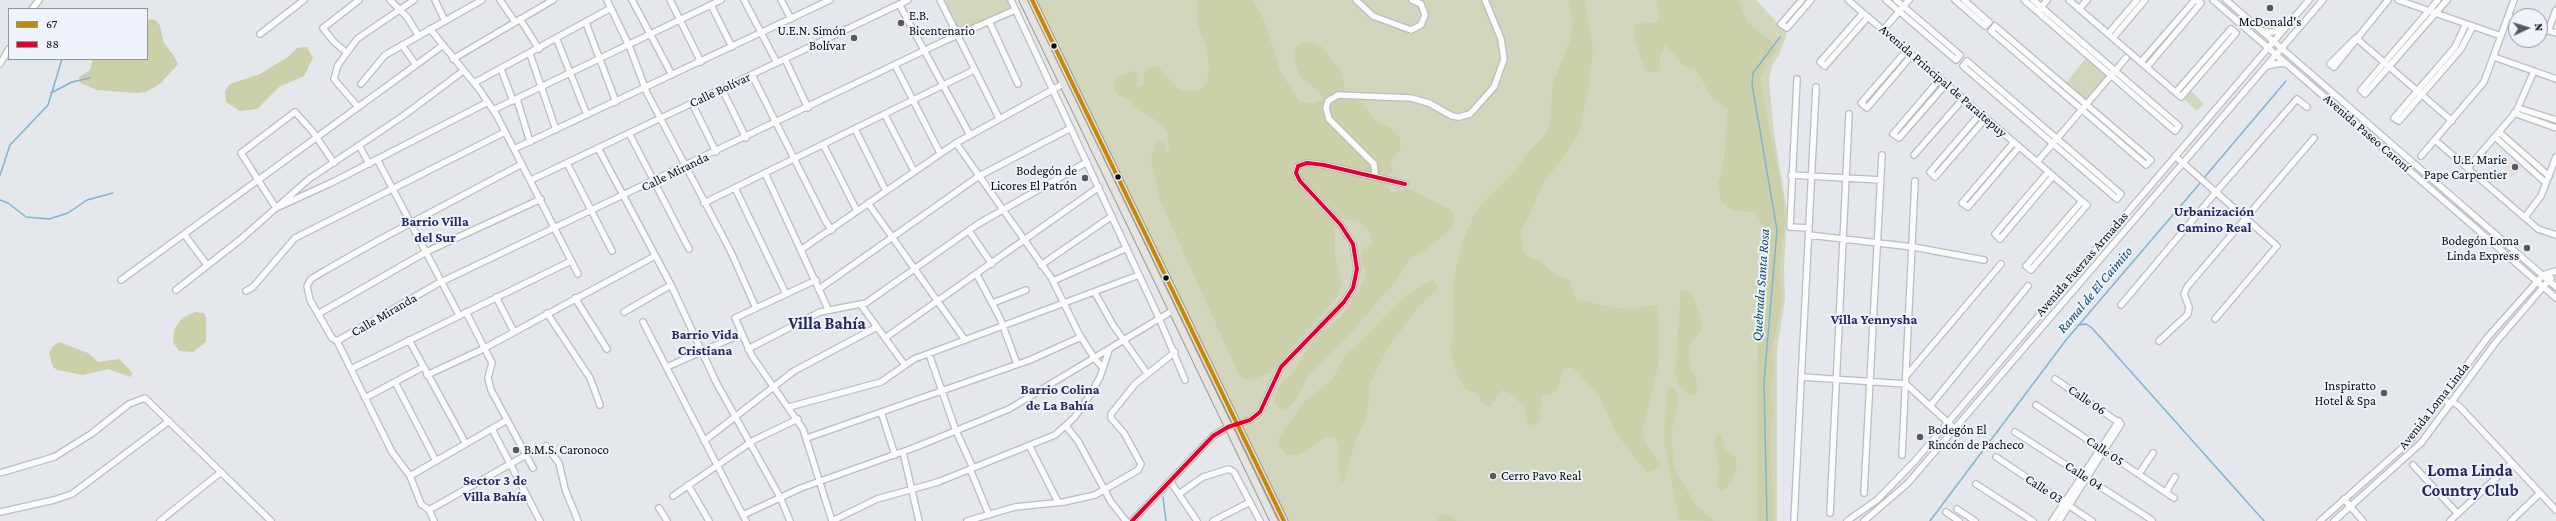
<!DOCTYPE html>
<meta charset="utf-8">
<style>
body{margin:0}
#map{position:relative;width:2556px;height:521px;overflow:hidden;background:#e4e7ec;font-family:"Crimson Pro",serif}
canvas{display:block}
.legend{position:absolute;left:8px;top:8px;width:140px;height:52px;box-sizing:border-box;background:#eef3fc;border:1px solid #93979e;margin:0;padding:5px 7px;list-style:none;font-size:12px;color:#0b0d10}
.legend li{display:flex;align-items:center;gap:8px;height:20px}
.legend b{width:20px;border:1px solid #93979e}
.north{position:absolute;left:2508px;top:8px;width:40px;height:40px;box-sizing:border-box;background:#eef3fc;border:1px solid #93979e;border-radius:50%;rotate:86deg;font-size:11px;font-weight:700;line-height:16px;text-align:center;color:#0b0d10}
.north::after{content:'';display:block;margin:auto;width:14px;height:18px;background:#57595d;clip-path:polygon(50% 0,100% 100%,50% 72%,0 100%)}
</style>
<div id="map">
<canvas width="2556" height="521"></canvas>
<ul class="legend">
<li><b style="height:5px;background:#c88703"></b>67</li>
<li><b style="height:5px;background:#e4002b"></b>88</li>
</ul>
<div class="north">N</div>
</div>
<script>
const c = document.querySelector('canvas').getContext('2d');
c.lineJoin = 'round';
function paint(path, color) { c.fillStyle = color; c.fill(path, 'evenodd'); }
const shape = rows => new Path2D(rows.map(r => 'M' + r).join(''));
function stroke(path, color, width, dash) { c.strokeStyle = color; c.lineWidth = width; c.lineCap = dash ? 'butt' : 'round'; c.setLineDash(dash || []); c.stroke(path); }
function write(font, color, halo, rows, align = 'center') {
  c.font = font + ' "Crimson Pro",serif'; c.lineWidth = 4; c.setLineDash([]); c.textBaseline = 'middle'; c.strokeStyle = halo; c.fillStyle = color; for (const [text, x, y, turn = 0] of rows) {
    c.save(); c.translate(x, y); c.rotate((+turn || 0) * Math.PI / 180); c.textAlign = isNaN(turn) ? turn : align; if (halo) c.strokeText(text, 0, 0); c.fillText(text, 0, 0); c.restore();
  }
}
paint(shape([
 [2517,157,2525,164,2512,178,2504,170]
]), '#e7dfd8');
paint(shape([
 [940,0,1011,0,1015,10,957,35],
 [1032,0,1756,0,1787,33,1779,55,1772,65,1769,81,1774,133,1787,211,1784,267,1785,299,1777,349,1777,521,1284,521],
 [2024,0,2033,0,2179,126,2175,131,2111,75,2086,104,2151,160,2146,165,1991,31,1995,26,2064,85,2088,56],
 [2195,0,2201,3,2147,67,2141,63],
 [1907,50,1912,55,1867,108,1861,103],
 [1940,79,1946,84,1899,138,1893,134],
 [2191,91,2204,104,2197,111,2184,99],
 [1980,114,1986,118,1935,177,1930,172],
 [2014,142,2019,147,1968,207,1962,203]
]), '#d2d6bd');
paint(shape([
 [1197,0,1253,0,1263,18,1281,73,1300,102,1314,103,1323,99,1322,95,1299,75,1294,60,1294,51,1297,46,1308,41,1320,45,1342,72,1345,91,1365,106,1374,121,1388,126,1399,137,1401,148,1390,162,1393,171,1385,176,1391,193,1407,188,1450,209,1455,216,1451,229,1424,251,1409,259,1397,280,1375,304,1371,311,1362,318,1359,325,1308,376,1296,400,1286,410,1281,410,1274,403,1277,389,1284,380,1290,377,1314,339,1342,316,1365,279,1365,269,1361,264,1361,251,1372,244,1371,234,1359,221,1337,218,1335,224,1335,257,1342,283,1336,298,1271,372,1251,380,1243,379,1239,375,1160,200,1151,160,1157,142,1164,143,1166,152,1170,150,1167,133,1159,122,1133,106,1132,102,1117,94,1115,90,1115,82,1119,76,1133,71,1137,72,1138,75,1136,87,1142,87,1144,82,1144,73,1151,66,1157,66,1177,88,1184,91,1198,91,1207,83,1209,65,1206,47,1198,26],
 [1568,0,1585,0,1593,48,1588,90,1579,133,1563,158,1544,181,1527,221,1521,229,1523,249,1527,256,1542,262,1555,275,1570,280,1576,299,1615,308,1634,309,1654,305,1657,307,1659,328,1658,366,1643,427,1644,441,1659,464,1655,470,1647,472,1636,460,1614,429,1599,395,1573,368,1566,367,1563,370,1558,389,1549,395,1541,395,1540,421,1533,426,1528,422,1524,407,1512,394,1502,390,1490,407,1483,404,1478,394,1466,390,1458,377,1450,351,1453,331,1453,283,1462,243,1477,209,1517,169,1528,152,1546,134,1550,122,1553,82,1571,38,1572,20],
 [1656,0,1739,0,1747,22,1771,41,1776,49,1776,52,1767,61,1760,81,1784,202,1785,222,1780,263,1781,306,1772,350,1773,371,1770,393,1773,412,1770,435,1774,521,1757,521,1757,394,1759,317,1766,244,1764,228,1756,213,1732,210,1722,203,1718,185,1723,167,1728,109,1713,99,1696,70,1683,66,1666,44,1660,56,1660,71,1646,72,1633,34,1634,28,1635,24,1657,22,1659,18],
 [152,19,157,21,160,26,164,43,174,56,178,64,160,84,146,92,136,93,97,90,80,83,79,77,91,69,92,59,147,59,147,20],
 [307,47,313,58,304,76,279,87,257,109,240,111,226,102,225,91,230,84,260,74,288,57,297,48],
 [1434,280,1438,286,1437,289,1417,308,1386,351,1370,384,1367,416,1355,442,1344,482,1340,481,1338,444,1334,437,1324,438,1298,455,1286,455,1279,446,1279,438,1302,404,1333,379,1345,354,1353,349,1402,299,1423,284],
 [1681,291,1687,291,1693,295,1703,327,1692,341,1689,350,1690,366,1698,385,1696,394,1691,396,1678,385,1675,372],
 [195,312,204,313,206,317,206,342,193,352,179,351,173,342,174,330,182,318],
 [59,342,88,353,98,362,119,359,128,368,132,373,131,377,108,369,83,375,57,370,53,367,49,353,53,346],
 [1670,388,1674,388,1679,397,1671,432,1674,468,1695,504,1714,521,1679,520,1664,441,1667,390],
 [1720,433,1725,449,1735,457,1737,467,1731,483,1722,491,1717,486,1719,470,1715,444,1717,434],
 [1442,513,1451,516,1457,521,1437,521]
]), '#cbd0a9');
stroke(shape([
 [51,93,72,82,90,78],
 [0,175,10,145,48,105,62,59],
 [2203,179,2286,81],
 [0,200,8,203,26,217,49,219,68,213,87,200,113,193],
 [2078,325,2086,324,2092,328,2264,521],
 [1163,497,1166,521],
 [1767,521,1764,382,1777,230,1752,84,1753,73,1780,37],
 [1930,521,2066,340,2201,182]
]), '#7fb5d4', 1.5);
const minor = shape([
 [390,0,407,17,418,35],
 [435,0,445,21],
 [500,0,515,22],
 [607,0,630,48,647,93,730,250,756,308],
 [632,0,672,75],
 [670,0,701,62],
 [744,0,777,63],
 [781,0,791,19],
 [940,0,999,118],
 [1011,0,1159,318,1185,380],
 [1356,0,1373,16,1411,30,1421,25,1425,15,1421,4,1412,0],
 [1802,0,1781,24,1787,28,1811,0],
 [1848,0,2037,162,2082,201,2087,205,2031,270,2026,266,2082,201],
 [1886,0,1956,60,1960,55,1896,0],
 [1955,0,1985,26,1989,22,1964,0],
 [2024,0,2175,131,2179,126,2033,0],
 [2069,0,2181,97,2236,33,2231,29,2176,92],
 [2213,0,2556,298],
 [2226,0,2556,287],
 [2398,0,2501,36],
 [2438,0,2361,90,2365,94,2447,0],
 [899,4,970,135],
 [711,5,732,47],
 [32,9,39,0],
 [2079,9,2087,0],
 [2039,10,2047,0],
 [1863,13,1820,62,1825,66,1868,17],
 [2508,16,2516,19],
 [520,19,539,49],
 [989,21,1018,84],
 [586,23,616,102],
 [2466,24,2455,47,2394,118,2399,121,2461,49,2473,26],
 [1995,26,2151,160,2146,165,1991,31,1995,26],
 [2540,28,2556,33],
 [430,29,479,89,497,116,578,274],
 [1883,30,1909,0],
 [2263,31,2272,32,2283,29],
 [2548,31,2556,10],
 [260,34,304,0],
 [2108,34,2137,0],
 [2113,38,2145,0],
 [2356,38,2330,64,2334,67,2388,0],
 [2356,38,2452,121],
 [557,40,587,115],
 [402,45,416,65],
 [1907,50,1861,103,1867,108,1912,55],
 [347,53,334,42,323,28,359,0],
 [530,54,556,130],
 [2494,57,2556,79],
 [453,59,553,0],
 [785,59,808,108],
 [1967,61,2121,194,2117,199,1963,66,1967,61],
 [2141,62,2195,0],
 [0,64,9,49],
 [895,65,940,153],
 [2267,66,2280,63,2286,64],
 [2147,67,2201,3,2197,0],
 [501,69,513,101],
 [752,75,826,222,832,230],
 [1797,79,1790,227,1809,228],
 [1940,79,1893,134,1899,138,1946,84],
 [474,83,611,8],
 [361,84,385,55,482,0],
 [722,89,746,138],
 [517,99,530,142],
 [692,103,716,152],
 [358,107,334,79,338,65,357,39,414,0],
 [2518,108,2556,120],
 [493,110,721,0],
 [2514,113,2556,128],
 [1980,114,1930,172,1935,177,1986,118],
 [885,115,914,171],
 [855,129,886,191],
 [2499,132,2549,176],
 [629,133,689,249],
 [2495,137,2546,183],
 [2435,140,2538,229,2556,235],
 [2014,142,1962,203,1968,207,2019,147],
 [956,143,1052,279,1079,334,1095,359,1103,368],
 [823,144,857,211],
 [359,145,369,164],
 [598,148,671,285,716,382,780,497,790,521],
 [514,149,830,0],
 [1914,155,1963,99],
 [2175,156,2277,246,2215,319],
 [2421,156,2484,82,2514,0],
 [377,159,459,315],
 [2037,162,2126,58],
 [334,163,313,132,295,112,241,153,276,208,309,179,403,116,463,71],
 [567,163,612,251],
 [2468,168,2516,112,2534,71],
 [2048,172,1995,234,2000,239,2053,176],
 [765,173,828,309],
 [1791,175,1881,180],
 [1375,176,1374,164,1329,119,1326,108,1328,101,1338,95,1411,98,1429,103,1452,116,1459,117,1470,114,1494,87,1504,59,1501,39,1485,0],
 [531,180,908,0],
 [735,188,786,294],
 [704,203,974,70],
 [868,203,965,340],
 [2525,217,2541,196,2556,157],
 [969,231,992,264],
 [184,234,207,265],
 [1809,235,1913,247,1984,260],
 [802,249,956,143,1063,84],
 [1041,265,1112,216],
 [977,275,1000,318,1017,364],
 [121,280,442,46],
 [816,280,735,318,752,356,803,429,832,521],
 [1053,281,1127,248],
 [819,289,979,176,1071,128],
 [176,290,241,239,276,208,333,182,488,102],
 [246,291,253,287,295,238,505,132],
 [1095,293,1113,325,1147,373],
 [496,297,514,332],
 [575,298,607,349],
 [993,303,1026,290],
 [861,305,904,364],
 [2121,305,2216,192,2297,99,2307,107],
 [466,312,492,363,488,378,491,390,533,468],
 [624,312,671,285],
 [547,313,590,378,600,405],
 [318,314,426,252,541,199],
 [643,322,746,521],
 [885,338,1099,187],
 [409,340,466,444],
 [337,341,437,284,942,42,1015,10],
 [2159,341,2188,314,2189,307,2184,294,2187,287,2314,138],
 [748,349,820,312,866,303,978,224,1087,162],
 [929,354,956,431,973,468],
 [667,367,741,334],
 [351,369,571,261],
 [427,375,481,350,655,256],
 [1907,375,2001,264],
 [1802,377,1906,384,1955,429],
 [2055,379,2121,424,2059,521],
 [395,382,436,461],
 [365,398,423,367],
 [2443,398,2448,403,2453,402,2459,406,2556,510],
 [2036,405,2174,498],
 [1930,406,2028,286],
 [789,407,881,382,914,359,1139,275],
 [881,412,895,455],
 [1066,426,1078,441,1111,502,1126,521],
 [492,429,540,521],
 [2015,432,2152,520],
 [807,438,1030,360,1081,337],
 [704,441,794,371,877,327],
 [546,446,559,463,565,489,578,521],
 [1030,447,1058,502],
 [903,452,919,521],
 [1902,455,1915,181],
 [1996,457,2092,521],
 [2413,465,2458,514],
 [970,469,989,515],
 [0,473,54,457,91,434,129,404,145,398,271,521],
 [2139,474,2153,453],
 [410,476,507,420],
 [1170,481,1197,521],
 [1976,484,2033,521],
 [688,485,709,521],
 [2166,492,2175,477],
 [1864,493,1882,155],
 [1179,494,1203,477,1229,469,1234,472,1260,521],
 [673,496,754,440,798,419],
 [2344,499,2363,521],
 [659,508,667,521],
 [1957,509,1975,521],
 [429,510,526,455],
 [0,512,54,500,72,494,169,421],
 [1946,512,1959,521],
 [1830,513,1849,114],
 [743,515,801,488,916,447,1009,409,1172,311],
 [160,521,221,472],
 [434,521,429,510,421,504,410,476,392,452,337,341,332,338,310,300,307,286,311,279,326,270,379,240,522,164],
 [832,521,877,499,938,482,1055,435,1074,418,1090,395,1100,377,1109,350],
 [967,521,1015,507,1064,502,1095,495,1138,470,1141,464,1124,433,1111,418,1111,414,1135,384,1175,352],
 [1132,521,1213,436,1228,427,1250,420,1260,412,1281,367,1344,302,1353,288,1357,269,1353,244,1340,224,1300,181,1296,173,1298,166,1307,163,1324,165,1405,184],
 [1213,521,1250,502],
 [1794,521,1816,87],
 [1847,521,1877,500,1914,462,2309,0],
 [1864,521,1908,483,2323,0],
 [2052,521,2119,421],
 [2320,521,2409,442,2487,338,2543,275,2556,271],
 [2334,521,2421,443,2496,342,2551,278],
 [2450,521,2512,463],
 [2511,521,2540,493]
]);
const major = shape([
 [1023,0,1274,521],
 [1032,0,1284,521]
]);
stroke(minor, '#babcc0', 8);
stroke(major, '#9d9b93', 9);
stroke(minor, '#fbfbfc', 5.5);
stroke(major, '#e5e3de', 7);
stroke(shape([
 [1032,0,1284,521]
]), '#c88703', 4);
stroke(shape([
 [1132,521,1213,436,1228,427,1250,420,1260,412,1281,367,1344,302,1353,288,1357,269,1353,244,1340,224,1300,181,1296,173,1298,166,1307,163,1324,165,1405,184]
]), '#e4002b', 4);
for (const [x, y, r, color] of [
 [2270,8,4,"#57595d"],
 [901,23,4,"#57595d"],
 [854,38,4,"#57595d"],
 [1054,46,3.5,"#0b0d10"],
 [2515,167,4,"#57595d"],
 [1118,177,3.5,"#0b0d10"],
 [1085,178,4,"#57595d"],
 [2527,248,4,"#57595d"],
 [1166,278,3.5,"#0b0d10"],
 [2384,393,4,"#57595d"],
 [1920,437,4,"#57595d"],
 [516,450,4,"#57595d"],
 [1493,476,4,"#57595d"]
]) { const dot = new Path2D(); dot.arc(x, y, r, 0, 2 * Math.PI); c.fillStyle = color; c.fill(dot); stroke(dot, '#eef3fc', 1.5); }
write('13px', '#0b0d10', '#eef3fc', [
 ["E.B.",909,16,"left"],
 ["Bicentenario",909,31,"left"],
 ["McDonald's",2270,22,"center"],
 ["U.E.N. Simón",846,31],
 ["Bolívar",846,46],
 ["U.E. Marie",2507,160],
 ["Pape Carpentier",2507,175],
 ["Bodegón de",1077,171],
 ["Licores El Patrón",1077,186],
 ["Bodegón Loma",2519,241],
 ["Linda Express",2519,256],
 ["Inspiratto",2376,386],
 ["Hotel & Spa",2376,401],
 ["Bodegón El",1928,430,"left"],
 ["Rincón de Pacheco",1928,445,"left"],
 ["B.M.S. Caronoco",524,450,"left"],
 ["Cerro Pavo Real",1501,476,"left"]
], 'right');
write('13px', '#0b0d10', '#eef3fc', [
 ["Avenida Principal de Paraitepuy",1943,81,41],
 ["Calle Bolívar",720,90,-25],
 ["Avenida Paseo Caroní",2367,133,41],
 ["Calle Miranda",675,172,-26],
 ["Avenida Fuerzas Armadas",2082,264,-49],
 ["Calle Miranda",384,315,-30],
 ["Calle 06",2087,400,34],
 ["Avenida Loma Linda",2434,406,-52],
 ["Calle 05",2105,451,34],
 ["Calle 04",2084,476,33],
 ["Calle 03",2044,489,33]
]);
write('bold 14px', '#272862', '#eef3fc', [
 ["Urbanización",2214,212],
 ["Camino Real",2214,228],
 ["Barrio Villa",435,222],
 ["del Sur",435,238],
 ["Villa Yennysha",1874,320],
 ["Barrio Vida",705,335],
 ["Cristiana",705,351],
 ["Barrio Colina",1060,390],
 ["de La Bahía",1060,406],
 ["Sector 3 de",495,481],
 ["Villa Bahía",495,497]
]);
write('italic 14px', '#0e4c68', '#eef3fc', [
 ["Quebrada Santa Rosa",1761,285,-86],
 ["Ramal de El Caimito",2095,290,-50]
]);
write('bold 17px', '#272862', '#eef3fc', [
 ["Villa Bahía",827,324],
 ["Loma Linda",2470,471],
 ["Country Club",2470,491]
]);
</script>
